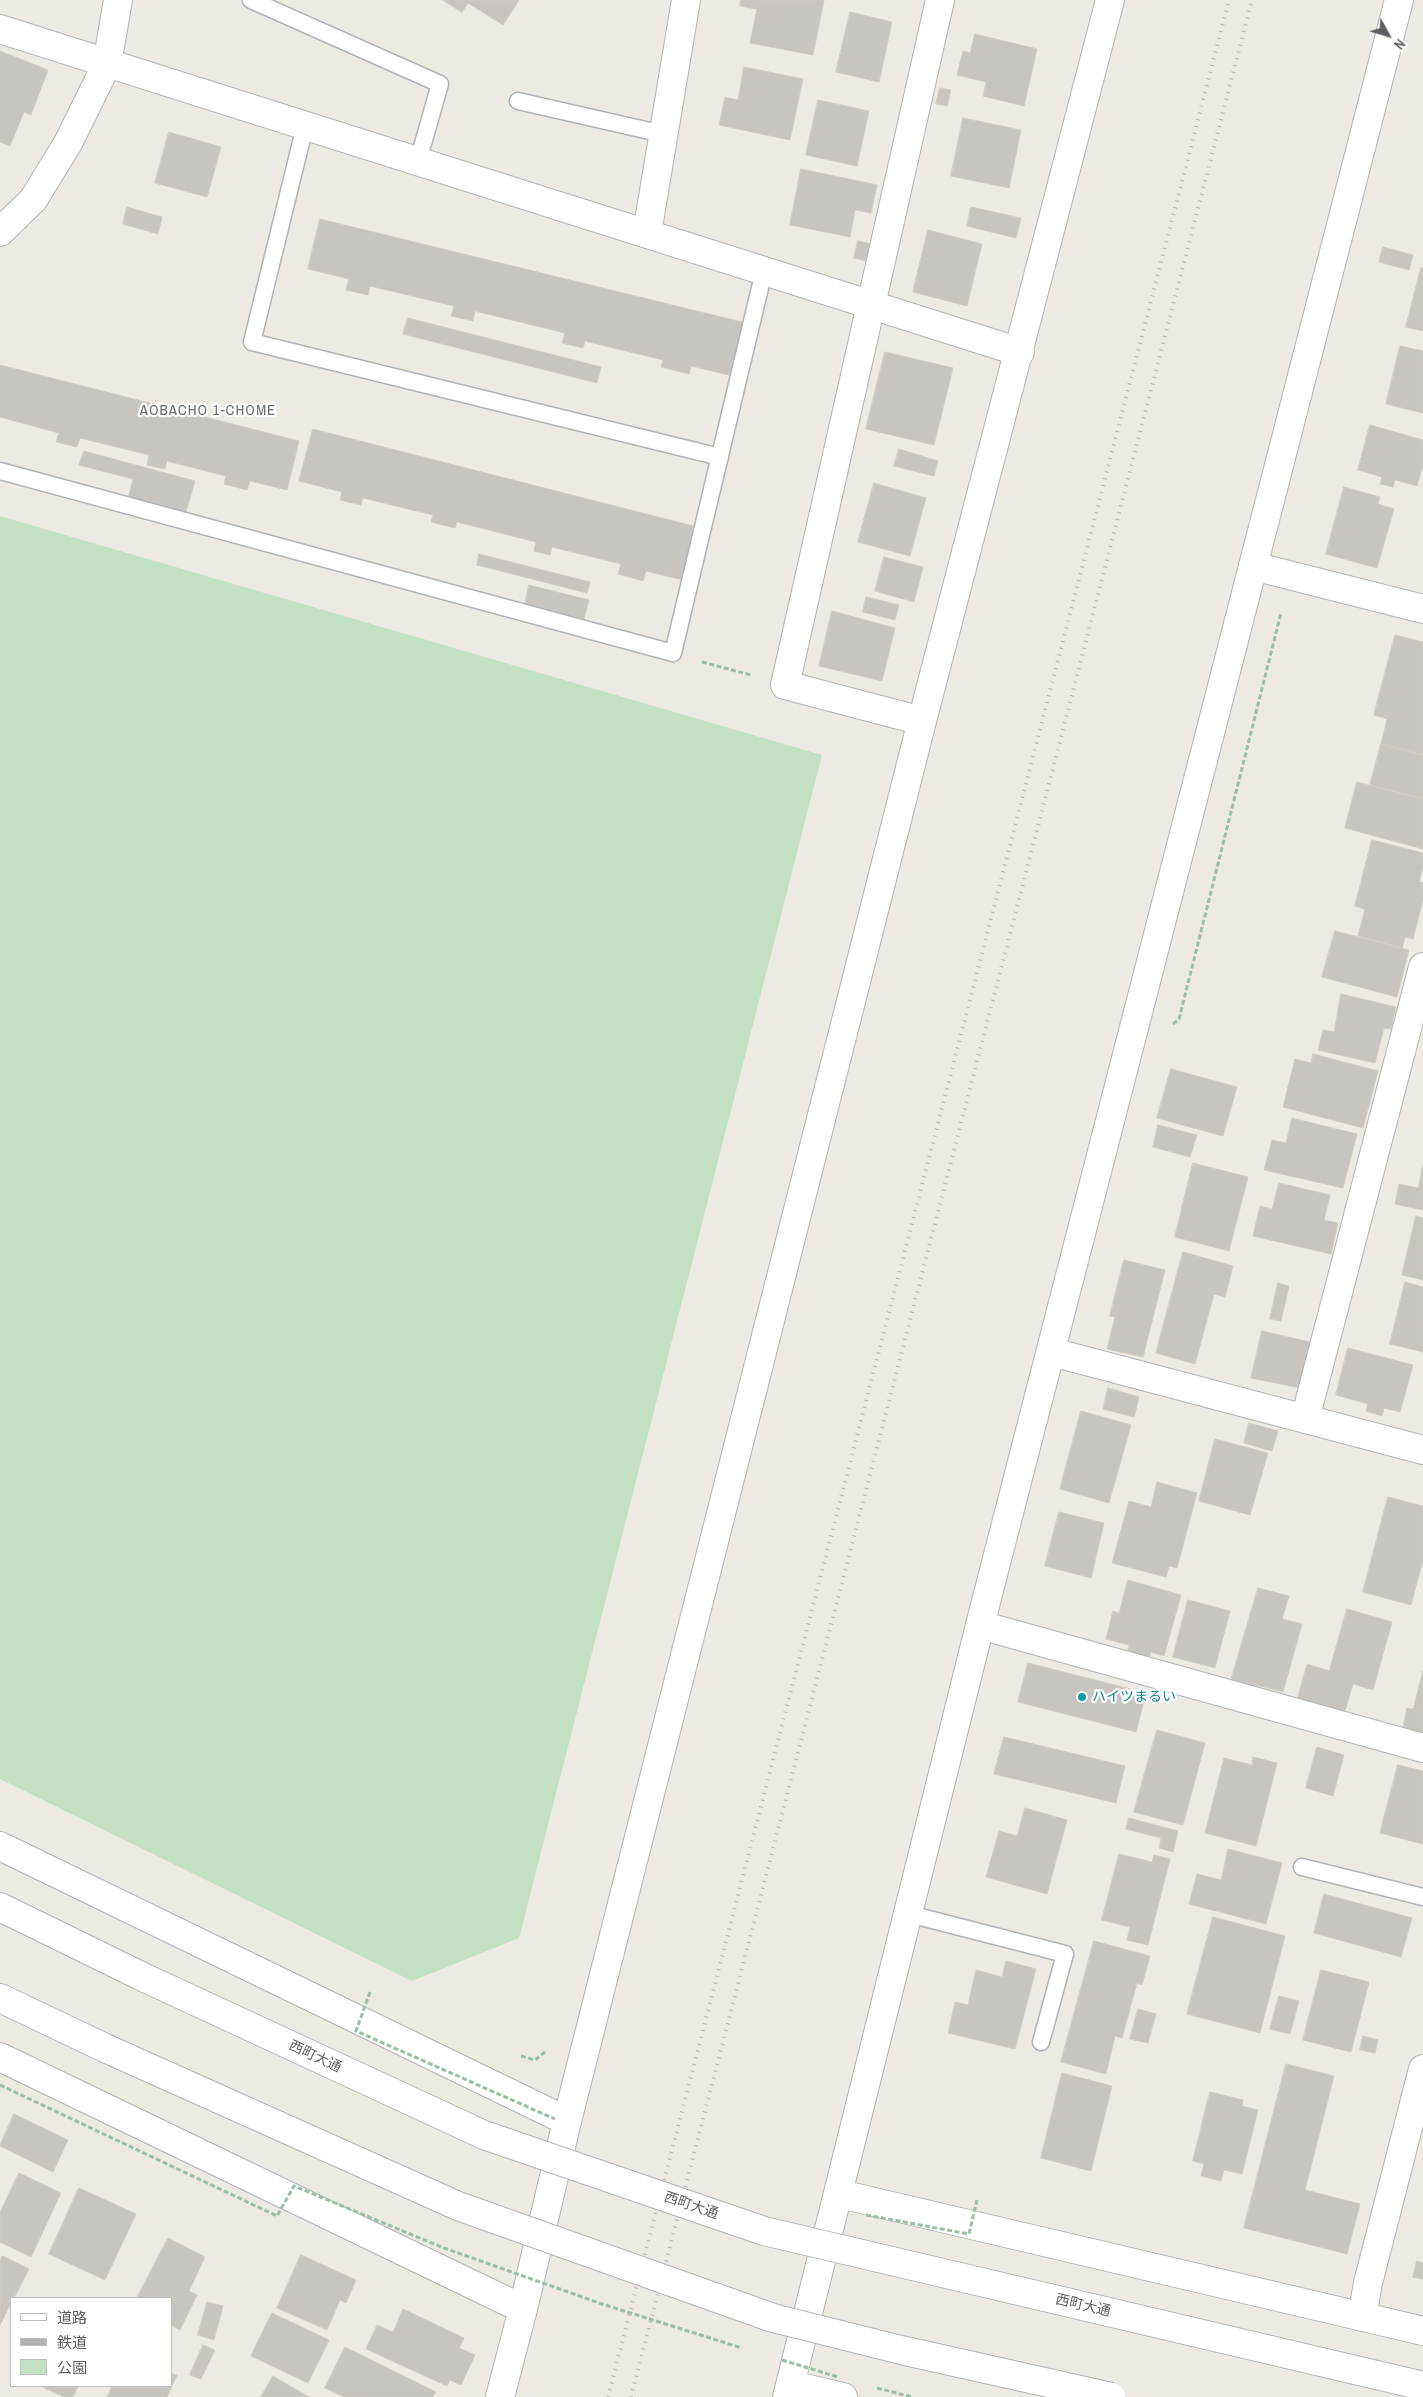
<!DOCTYPE html>
<meta charset="utf-8">
<style>
body{margin:0}
#map{position:relative;width:1423px;height:2397px;overflow:hidden;background:#eceae3;font-family:"Archivo Narrow","Noto Sans JP",sans-serif}
canvas{display:block}
.legend{position:absolute;left:10px;top:2297px;width:162px;height:90px;box-sizing:border-box;background:#fff;border:1px solid #bdbfc0;margin:0;padding:6px 9px;list-style:none;font-size:15px;color:#5b5e62}
.legend li{display:flex;align-items:center;gap:10px;height:25px}
.legend b{width:25px;border:1px solid #bdbfc0}
.north{position:absolute;left:1363px;top:10px;width:50px;height:50px;-webkit-text-stroke:4px #fff;paint-order:stroke;rotate:129deg;font-size:14px;font-weight:700;line-height:20px;text-align:center;color:#5b5e62}
.north::after{content:'';display:block;margin:auto;width:18px;height:22px;background:#5b5e62;clip-path:polygon(50% 0,100% 100%,50% 72%,0 100%)}
</style>
<div id="map">
<canvas width="1423" height="2397"></canvas>
<ul class="legend">
<li><b style="height:6px;background:#fff"></b>道路</li>
<li><b style="height:6px;background:#b1b2b2"></b>鉄道</li>
<li><b style="height:14px;background:#c2e1c2"></b>公園</li>
</ul>
<div class="north">N</div>
</div>
<script>
const g = document.querySelector('canvas').getContext('2d');
g.lineJoin = 'round';
function fill(path, color) {
  g.fillStyle = color;
  g.fill(path, 'evenodd');
}
function trace(path, color, width, dash) {
  g.strokeStyle = color;
  g.lineWidth = width;
  g.lineCap = dash ? 'butt' : 'round';
  g.setLineDash(dash || []);
  g.stroke(path);
}
function label(font, color, halo, rows, align = 'center') {
  g.font = font + ' "Archivo Narrow","Noto Sans JP",sans-serif';
  g.lineWidth = 4.5;
  g.setLineDash([]);
  g.textBaseline = 'middle';
  g.strokeStyle = halo;
  g.fillStyle = color;
  for (const [text, x, y, turn = 0] of rows) {
    g.save();
    g.translate(x, y);
    g.rotate((+turn || 0) * Math.PI / 180);
    g.textAlign = isNaN(turn) ? turn : align;
    if (halo) g.strokeText(text, 0, 0);
    g.fillText(text, 0, 0);
    g.restore();
  }
}
const green = new Path2D(`
 M0 516 822 755 519 1938 412 1981 0 1779Z`);
const building = new Path2D(`
 M443 0H519L503 25 468 3 462 12Z
 M741 0H824L813 55 750 43 757 9 740 6Z
 M850 12 892 22 879 82 836 72Z
 M975 34 1037 49 1024 106 983 96 986 82 957 75 963 51 970 53Z
 M0 51 48 70 31 115 24 112 10 146 0 142Z
 M744 67 803 79 790 140 719 125 725 97 738 100Z
 M940 88 951 90 947 106 936 104Z
 M818 100 869 111 857 166 806 155Z
 M963 118 1021 130 1009 188 951 176Z
 M169 132 221 147 207 197 155 183Z
 M801 169 877 185 871 213 855 210 850 237 790 225Z
 M127 207 162 217 158 234 123 224Z
 M971 207 1021 218 1016 238 967 226Z
 M320 219 746 323 733 376 691 366 689 374 661 367 663 360 585 341 583 348 562 343 565 333 475 311 473 321 451 316 454 306 370 286 368 295 346 290 349 279 308 269Z
 M928 230 982 244 967 306 913 292Z
 M858 241 871 244 866 261 854 258Z
 M1383 247 1413 255 1409 270 1379 262Z
 M1421 268H1423V331L1406 327Z
 M408 318 601 367 597 383 403 334Z
 M1400 346 1423 351V413L1386 404Z
 M885 352 953 368 934 445 866 429Z
 M0 365 299 441 287 490 250 481 247 490 224 484 226 476 167 461 165 469 147 465 149 455 80 438 77 447 56 442 59 433 0 417Z
 M1370 425 1423 440V465L1417 486 1395 480 1393 487 1380 484 1382 477 1358 470Z
 M313 429 697 527 683 580 646 571 643 581 618 574 621 564 552 547 550 555 534 551 536 542 457 522 455 528 431 522 433 515 363 498 361 505 340 500 342 492 299 481Z
 M899 449 938 461 934 476 894 466Z
 M84 451 195 481 185 515 128 499 133 479 79 465Z
 M874 483 926 498 910 556 858 542Z
 M1344 487 1380 497 1378 504 1394 509 1377 568 1326 554Z
 M479 554 590 582 587 593 477 565Z
 M884 557 923 567 914 602 875 591Z
 M529 585 589 600 584 619 525 604Z
 M866 597 899 605 895 620 863 612Z
 M832 611 895 628 882 681 819 666Z
 M1395 635 1423 642V755L1381 744 1387 719 1374 715Z
 M1381 744 1423 755V799L1370 785Z
 M1357 782 1423 799V849L1345 828Z
 M1372 840 1423 853V867L1419 882 1423 883V900L1413 939 1405 937 1402 948 1358 936 1365 909 1355 906Z
 M1335 931 1409 950 1397 997 1322 977Z
 M1341 994 1396 1007 1391 1029 1384 1028 1375 1063 1318 1050 1323 1030 1334 1032Z
 M1313 1054 1378 1071 1363 1128 1283 1107 1295 1059 1311 1063Z
 M1171 1069 1237 1087 1223 1136 1157 1118Z
 M1292 1118 1357 1134 1343 1188 1264 1170 1272 1140 1286 1143Z
 M1158 1125 1197 1135 1190 1157 1153 1147Z
 M1193 1163 1248 1177 1229 1251 1175 1237Z
 M1423 1165V1210L1395 1204 1399 1184 1418 1188Z
 M1279 1183 1330 1195 1324 1220 1338 1223 1331 1254 1253 1236 1260 1206 1272 1209Z
 M1416 1216 1423 1218V1280L1402 1275Z
 M1183 1252 1233 1266 1225 1297 1214 1294 1195 1364 1156 1353Z
 M1124 1260 1165 1270 1143 1357 1107 1349 1115 1317 1110 1316Z
 M1405 1282 1423 1287V1352L1390 1344Z
 M1278 1283 1289 1286 1281 1321 1270 1319Z
 M1262 1331 1310 1342 1300 1388 1251 1378Z
 M1348 1348 1413 1365 1400 1412 1384 1408 1382 1416 1366 1411 1368 1404 1336 1395Z
 M1108 1388 1139 1397 1134 1417 1103 1409Z
 M1081 1411 1131 1425 1109 1503 1060 1489Z
 M1249 1423 1278 1431 1272 1451 1244 1443Z
 M1215 1439 1268 1453 1250 1515 1199 1501Z
 M1157 1482 1197 1493 1177 1568 1169 1566 1166 1577 1112 1563 1129 1501 1151 1507Z
 M1388 1497 1423 1506V1560L1411 1605 1363 1592Z
 M1059 1512 1104 1523 1091 1578 1045 1566Z
 M1128 1580 1181 1595 1164 1656 1151 1652 1149 1658 1127 1653 1129 1645 1106 1639 1113 1611 1119 1613Z
 M1258 1588 1289 1596 1282 1619 1302 1624 1283 1692 1256 1685 1255 1690 1230 1684Z
 M1188 1600 1230 1611 1215 1668 1173 1657Z
 M1347 1609 1392 1622 1373 1690 1353 1684 1344 1714 1297 1700 1307 1664 1329 1671Z
 M1028 1663 1146 1693 1136 1732 1018 1702Z
 M1423 1671V1733L1403 1728 1407 1708 1413 1709Z
 M1157 1730 1205 1743 1183 1825 1134 1812Z
 M1004 1737 1125 1766 1116 1803 994 1774Z
 M1317 1747 1344 1755 1333 1796 1306 1788Z
 M1253 1757 1277 1763 1256 1846 1205 1833 1224 1758 1252 1765Z
 M1398 1765 1423 1771V1844L1380 1833Z
 M1025 1808 1067 1820 1047 1894 986 1877 999 1831 1017 1836Z
 M1129 1818 1178 1831 1173 1852 1159 1848 1161 1838 1126 1829Z
 M1228 1849 1282 1863 1266 1924 1189 1904 1197 1874 1221 1880Z
 M1119 1854 1152 1862 1154 1855 1170 1859 1148 1945 1127 1940 1130 1927 1102 1920Z
 M1324 1894 1412 1918 1401 1957 1314 1933Z
 M1213 1917 1285 1936 1260 2033 1187 2014Z
 M1094 1941 1150 1956 1142 1985 1137 1983 1122 2038 1115 2036 1106 2074 1061 2062Z
 M1006 1961 1036 1969 1015 2049 948 2033 955 2002 968 2005 976 1970 1002 1977Z
 M1321 1970 1369 1982 1351 2052 1303 2040Z
 M1279 1996 1299 2001 1290 2034 1270 2029Z
 M1138 2009 1156 2014 1148 2043 1130 2039Z
 M1363 2036 1378 2040 1375 2053 1360 2050Z
 M1286 2064 1334 2076 1305 2190 1360 2204 1347 2254 1244 2228Z
 M1062 2073 1112 2086 1091 2171 1041 2158Z
 M1210 2092 1243 2100 1242 2106 1258 2110 1242 2174 1224 2170 1221 2181 1201 2176 1204 2164 1193 2161Z
 M14 2114 68 2140 53 2172 0 2146Z
 M19 2173 61 2193 31 2257 0 2242V2213Z
 M79 2188 136 2214 105 2280 49 2254Z
 M168 2238 205 2257 189 2291 197 2295 180 2330 171 2325V2298H137Z
 M301 2255 356 2280 346 2303 340 2300 327 2330 277 2308Z
 M3 2256 29 2269 14 2298H11V2303L0 2325V2260Z
 M1417 2261 1423 2263V2279L1413 2277Z
 M207 2302 223 2306 214 2340 198 2335Z
 M403 2309 464 2338 459 2348 475 2355 461 2385 450 2380 447 2386 366 2349 377 2325 393 2332Z
 M272 2313 329 2340 308 2383 251 2356Z
 M203 2345 215 2350 201 2379 190 2375Z
 M345 2347 436 2392 433 2397H344L325 2388Z
 M171 2373 177 2375 167 2397H107L112 2386H171Z
 M273 2376 309 2397H261Z
 M41 2386H78L73 2397H64Z`);
const path = new Path2D(`
 M702 662 751 675
 M1173 1024 1179 1019 1281 613
 M521 2056 535 2060 546 2051
 M877 2388 912 2397`);
const service = new Path2D(`
 M251 0 440 84 418 161
 M518 101 663 134
 M305 126 252 342 720 457
 M0 471 673 653 764 271
 M1302 1867 1423 1897
 M909 1914 1065 1954 1041 2042`);
const minor = new Path2D(`
 M0 29 1020 352
 M0 232 33 200 68 143 107 64 118 0
 M647 233 686 0
 M1253 566 1423 609
 M922 721 785 685 940 0
 M1052 1352 1423 1450
 M1305 1419 1423 967
 M980 1625 1423 1748
 M0 1846 567 2121
 M0 2057 523 2309
 M840 2194 1423 2331
 M1362 2317 1368 2283 1423 2069
 M791 2385 843 2397
 M500 2397 523 2309 567 2121 922 721 1110 0`);
const tertiary = new Path2D(`
 M0 1907 143 1977
 M0 1998 105 2048
 M787 2397 980 1625 1399 0`);
const rail = new Path2D(`
 M608 2397 1229 0
 M631 2397 1252 0`);
const pathBridge = new Path2D(`
 M370 1992 356 2031 555 2119
 M0 2085 277 2216 294 2186 444 2248 605 2305 742 2348
 M866 2215 969 2234 977 2200
 M782 2360 838 2377`);
const tertiaryBridge = new Path2D(`
 M143 1977 484 2135 764 2231 1423 2386
 M105 2048 458 2206 773 2318 901 2350 1111 2397`);
const markers = [
 [1082,1697,5,"#0f9aa8"]
];
const cultureNames = [
 ["ハイツまるい",1092,1697]
];
const streetNames = [
 ["西町大通",315,2057,25],
 ["西町大通",691,2206,19],
 ["西町大通",1083,2306,13]
];
const neighbourhoodNames = [
 ["AOBACHO 1-CHOME",208,411]
];
fill(green, '#c2e1c2');
fill(building, '#c8c5c0');
trace(building, '#d0ccc2', 1);
trace(service, '#b0b3b7', 19);
trace(minor, '#b0b3b7', 30);
trace(tertiary, '#b0b3b7', 30);
trace(path, '#9bbfa5', 3, [5, 2.5]);
trace(service, '#fff', 16);
trace(minor, '#fff', 28);
trace(tertiary, '#fff', 28);
trace(rail, '#b1b2b2', 4, [1, 6]);
trace(tertiaryBridge, '#b0b3b7', 30, []);
trace(pathBridge, '#9bbfa5', 3, [5, 2.5]);
trace(tertiaryBridge, '#fff', 28);
for (const [x, y, r, color] of markers) {
  const dot = new Path2D();
  dot.arc(x, y, r, 0, 2 * Math.PI);
  g.fillStyle = color;
  g.fill(dot);
  trace(dot, '#fff', 2);
}
label('14px', '#0d838f', '#fff', cultureNames, 'left');
label('14px', '#5b5e62', '#fff', streetNames);
g.letterSpacing = '1px';
label('15px', '#6c7074', '#fff', neighbourhoodNames);
g.letterSpacing = '0px';
</script>
